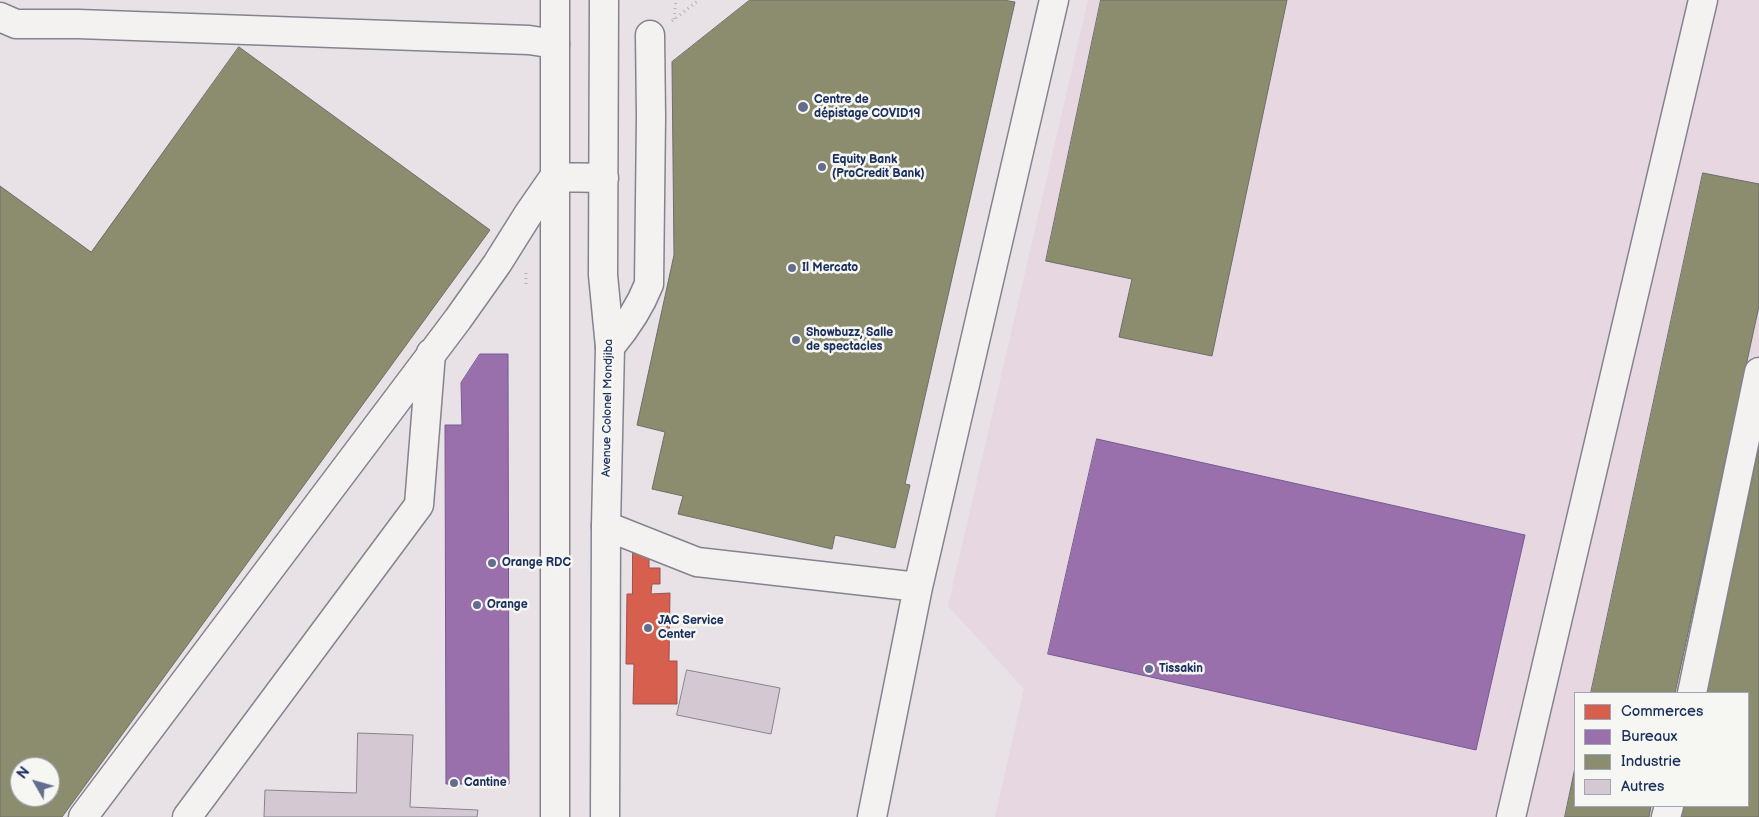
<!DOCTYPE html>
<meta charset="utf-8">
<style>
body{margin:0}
#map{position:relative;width:1759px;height:817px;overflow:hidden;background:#e8e1e5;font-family:"Balsamiq Sans",sans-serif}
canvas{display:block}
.legend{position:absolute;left:1574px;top:692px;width:175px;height:115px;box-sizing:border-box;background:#f6f6f2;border:1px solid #9ea6b7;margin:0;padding:6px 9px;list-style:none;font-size:15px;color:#1b2f5e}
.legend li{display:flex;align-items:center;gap:10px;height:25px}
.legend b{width:25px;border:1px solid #9ea6b7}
.north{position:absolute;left:10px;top:757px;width:50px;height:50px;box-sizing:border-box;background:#f6f6f2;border:1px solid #9ea6b7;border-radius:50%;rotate:308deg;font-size:14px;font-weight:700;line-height:20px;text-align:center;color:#1b2f5e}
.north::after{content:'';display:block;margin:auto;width:18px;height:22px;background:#636d8d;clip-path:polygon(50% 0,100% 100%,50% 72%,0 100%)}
</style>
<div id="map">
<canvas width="1759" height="817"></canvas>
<ul class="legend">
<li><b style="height:14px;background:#d6604d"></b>Commerces</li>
<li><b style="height:14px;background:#9970ab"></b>Bureaux</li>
<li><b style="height:14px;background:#8c8c6e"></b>Industrie</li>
<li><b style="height:14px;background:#d4c9d2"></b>Autres</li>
</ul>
<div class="north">N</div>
</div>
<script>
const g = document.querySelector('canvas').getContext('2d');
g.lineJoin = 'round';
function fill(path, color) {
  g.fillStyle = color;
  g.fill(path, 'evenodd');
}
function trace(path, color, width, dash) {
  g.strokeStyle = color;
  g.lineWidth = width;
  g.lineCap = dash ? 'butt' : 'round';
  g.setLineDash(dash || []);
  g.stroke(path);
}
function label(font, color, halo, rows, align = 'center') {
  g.font = font + ' "Balsamiq Sans",sans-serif';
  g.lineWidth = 5;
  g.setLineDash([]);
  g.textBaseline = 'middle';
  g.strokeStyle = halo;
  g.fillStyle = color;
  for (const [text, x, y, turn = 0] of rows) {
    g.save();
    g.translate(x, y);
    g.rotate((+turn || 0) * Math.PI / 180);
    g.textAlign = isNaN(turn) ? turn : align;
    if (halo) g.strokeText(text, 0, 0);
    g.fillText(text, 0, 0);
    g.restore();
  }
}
const built = new Path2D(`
 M1088 0H1759V817H995L1024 689 948 606ZM1575 693H1748V806H1575Z`);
const shops = new Path2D(`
 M633 549H649V568H660V584H652L651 594 670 593 669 661H677V704H633L634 664H626L627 594H632Z`);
const offices = new Path2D(`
 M480 354H508L509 784H446L445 425H462L461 383Z
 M1097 439 1525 535 1476 750 1048 654Z`);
const industry = new Path2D(`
 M750 0H1003L1015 2 905 484 910 485 895 548 835 535 832 549 678 514 683 496 652 489 665 432 637 425 674 255 672 62Z
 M1101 0H1287L1212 356 1119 337 1132 279 1046 261Z
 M239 47 490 230 62 817H0V186L91 252ZM20 767H50V797H20Z
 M1703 173 1759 184V306L1675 693H1591Z
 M1759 447V817H1680L1683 806H1748V693H1707Z
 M1575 768V806H1651L1649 817H1565Z`);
const building = new Path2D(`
 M687 670 780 688 771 734 677 715Z
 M358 733 413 735 410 807 478 810 477 817H264L265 790 356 793Z`);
const path = new Path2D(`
 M674 19 676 0
 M672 21 699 0
 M526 284V270`);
const minor = new Path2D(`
 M0 17 16 24H78L529 40 555 44
 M610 347C626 328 640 307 649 284L651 117 650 35
 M606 526 697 562 918 587
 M1692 693 1759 372
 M83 817 458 319 497 264 529 213 554 177
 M187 817 419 505 431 353
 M872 817 918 587 1054 0
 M1511 817 1703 0
 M1666 817 1669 806`);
const major = new Path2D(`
 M604 0 603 275 610 347 606 526 605 817
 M554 177 604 178
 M555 817V0`);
const markers = [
 [803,107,6,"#636d8d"],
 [822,167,5,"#636d8d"],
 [792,268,5,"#636d8d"],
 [796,340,5,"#636d8d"],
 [492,563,5,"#636d8d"],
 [477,605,5,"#636d8d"],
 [648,628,5,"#636d8d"],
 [1149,669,5,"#636d8d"],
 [454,783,5,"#636d8d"]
];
const poiNames = [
 ["Centre de",814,100],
 ["dépistage COVID19",814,114],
 ["Equity Bank",832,160],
 ["(ProCredit Bank)",832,174],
 ["Il Mercato",802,268],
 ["Showbuzz, Salle",806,333],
 ["de spectacles",806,347],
 ["Orange RDC",502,563],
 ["Orange",487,605],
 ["JAC Service",658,621],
 ["Center",658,635],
 ["Tissakin",1159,669],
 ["Cantine",464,783]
];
const streetNames = [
 ["Avenue Colonel Mondjiba",608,408,-89]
];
fill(built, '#e6d7e1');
fill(shops, '#d6604d');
trace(shops, '#9e5152', 1);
fill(offices, '#9970ab');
trace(offices, '#735c94', 1);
fill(industry, '#8c8c6e');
trace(industry, '#6a7069', 1);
fill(building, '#d4c9d2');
trace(building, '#83848f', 1);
trace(minor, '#83848f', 31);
trace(major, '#83848f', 31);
trace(path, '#b0b1b7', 3, [1, 4]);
trace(minor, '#f3f2f1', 28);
trace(major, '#f3f2f1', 28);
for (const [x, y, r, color] of markers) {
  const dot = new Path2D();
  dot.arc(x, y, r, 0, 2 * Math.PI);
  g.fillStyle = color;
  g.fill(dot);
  trace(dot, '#f6f6f2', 2);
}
label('bold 12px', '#1b2f5e', '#f6f6f2', poiNames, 'left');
label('12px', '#1b2f5e', '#f6f6f2', streetNames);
</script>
